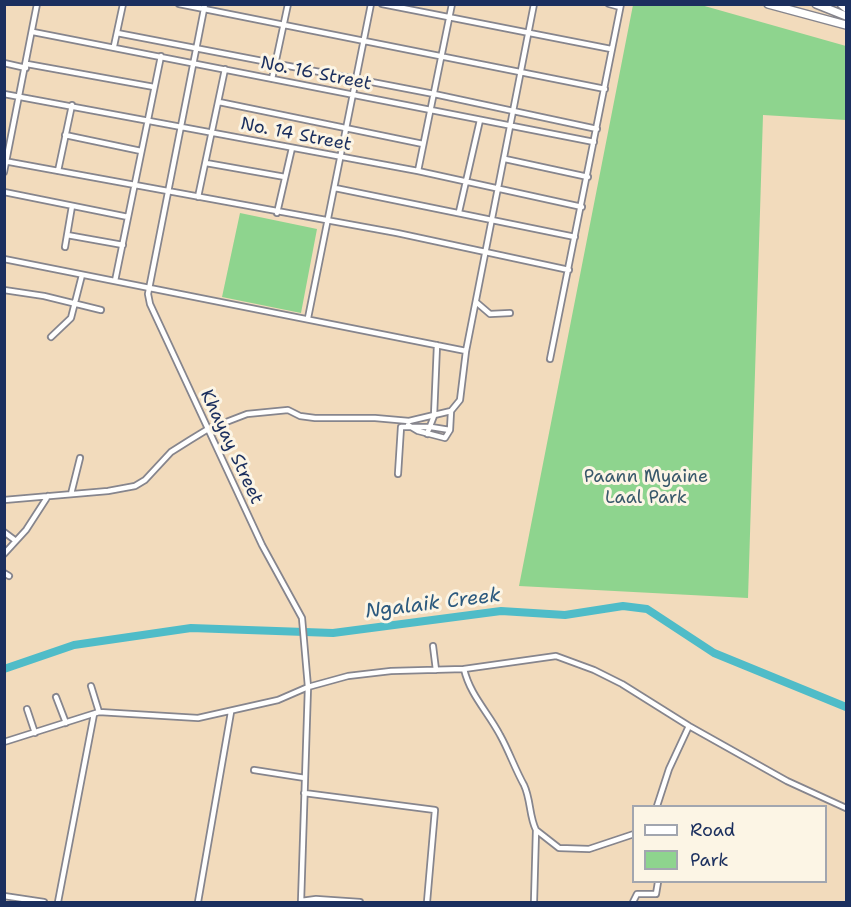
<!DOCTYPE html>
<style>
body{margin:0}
#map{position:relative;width:851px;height:907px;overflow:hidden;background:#f2dbbc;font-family:"Shantell Sans",sans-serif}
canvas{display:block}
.frame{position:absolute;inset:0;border:6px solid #1b2f5e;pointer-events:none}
.legend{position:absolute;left:632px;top:805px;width:195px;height:78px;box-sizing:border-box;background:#fcf5e5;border:2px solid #a2a6af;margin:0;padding:8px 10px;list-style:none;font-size:18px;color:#1b2f5e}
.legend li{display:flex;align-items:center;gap:12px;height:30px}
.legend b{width:30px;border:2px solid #a2a6af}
</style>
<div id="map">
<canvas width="851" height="907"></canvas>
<div class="frame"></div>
<ul class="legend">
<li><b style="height:8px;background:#fff"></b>Road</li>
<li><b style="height:16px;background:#8ed48e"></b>Park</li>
</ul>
</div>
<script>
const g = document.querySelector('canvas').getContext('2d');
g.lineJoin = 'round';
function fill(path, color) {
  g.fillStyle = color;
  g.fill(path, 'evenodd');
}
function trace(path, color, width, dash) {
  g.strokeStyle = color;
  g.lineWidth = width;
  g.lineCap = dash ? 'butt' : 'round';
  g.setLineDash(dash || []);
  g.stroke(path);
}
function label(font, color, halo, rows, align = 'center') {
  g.font = font + ' "Shantell Sans",sans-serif';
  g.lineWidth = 6;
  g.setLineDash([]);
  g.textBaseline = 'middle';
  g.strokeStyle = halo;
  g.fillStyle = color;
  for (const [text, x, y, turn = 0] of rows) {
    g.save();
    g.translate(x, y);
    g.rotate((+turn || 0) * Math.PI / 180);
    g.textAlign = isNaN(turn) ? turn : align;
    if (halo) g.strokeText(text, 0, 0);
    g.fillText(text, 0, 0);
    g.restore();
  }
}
const green = new Path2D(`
 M633 5H701L846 46V120L763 115 748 598 519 586Z
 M240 213 317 229 301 313 222 297Z`);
const river = new Path2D(`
 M4 669 74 645 191 628 333 633 501 611 565 615 623 606 647 609 714 653 846 707`);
const street = new Path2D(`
 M179 4 605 89
 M205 4 148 294 150 304 262 545 302 618 308 687 301 902
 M382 4 611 49
 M609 4 620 7
 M33 32 594 142
 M117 33 434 94 597 129
 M114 46 123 4
 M4 63 26 68
 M27 64 154 87
 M272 79 288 4
 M4 94 418 171 582 207
 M219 102 423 144
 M65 135 141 151
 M505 159 588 177
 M4 161 397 233 569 270
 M206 163 285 177
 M58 171 72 105
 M418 171 452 4
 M4 172 37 4
 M335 188 575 237
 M4 192 128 217
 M198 197 225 69
 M459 212 480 120
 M277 213 292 148
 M67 235 123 245
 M65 247 72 206
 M4 259 466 351
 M115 281 161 56
 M4 290 44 296 101 310
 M476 302 490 314 510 313
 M308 318 371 4
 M51 337 71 318 82 275
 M550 359 621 4
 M408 425 418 431 445 438 450 430 451 411
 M427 434 434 416 437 345
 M398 474 401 427H431L450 430
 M71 494 80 458
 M4 500 108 491 135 486 145 480 171 452 190 440 208 429 247 414 288 410 300 416 315 418H375L409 421 451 411 460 400 466 351 534 4
 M4 532 16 541
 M4 554 26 530 48 496
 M4 573 9 576
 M433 646 436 670
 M464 669C470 695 488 712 500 735 509 751 515 769 524 785 531 800 529 816 536 830L559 848 589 849 634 834
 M91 686 99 712
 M56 697 66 723
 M27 709 35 733
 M4 742 99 712 198 718 278 700 308 687 348 676 391 671 464 669 556 656 594 670 622 684 689 726 787 781 846 808
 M254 770 305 778
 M304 793 435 810 427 902
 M657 806 669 769 689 726
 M4 896 44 902
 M301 901 316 899 360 902
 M58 902 94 714
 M198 902 231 712
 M534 902 536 830
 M633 902 637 894H656L658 882`);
const primary = new Path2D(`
 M768 4 846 25
 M816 4 846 16
 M841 4 846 8`);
const streetNames = [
 ["No. 16 Street",316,74,11],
 ["No. 14 Street",296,135,11],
 ["Khayay Street",231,447,65]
];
const parkNames = [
 ["Paann Myaine",646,477],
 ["Laal Park",646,498]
];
const waterNames = [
 ["Ngalaik Creek",433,604,-7]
];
fill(green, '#8ed48e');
trace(river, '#4fbcc8', 8);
trace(street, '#86858d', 8);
trace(primary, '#86858d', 10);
trace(street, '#fff', 4.5);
trace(primary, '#fff', 7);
label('18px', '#1b2f5e', '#fcf5e5', streetNames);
label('18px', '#38586a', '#fcf5e5', parkNames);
label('italic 20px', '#2b597e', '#fcf5e5', waterNames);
</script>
